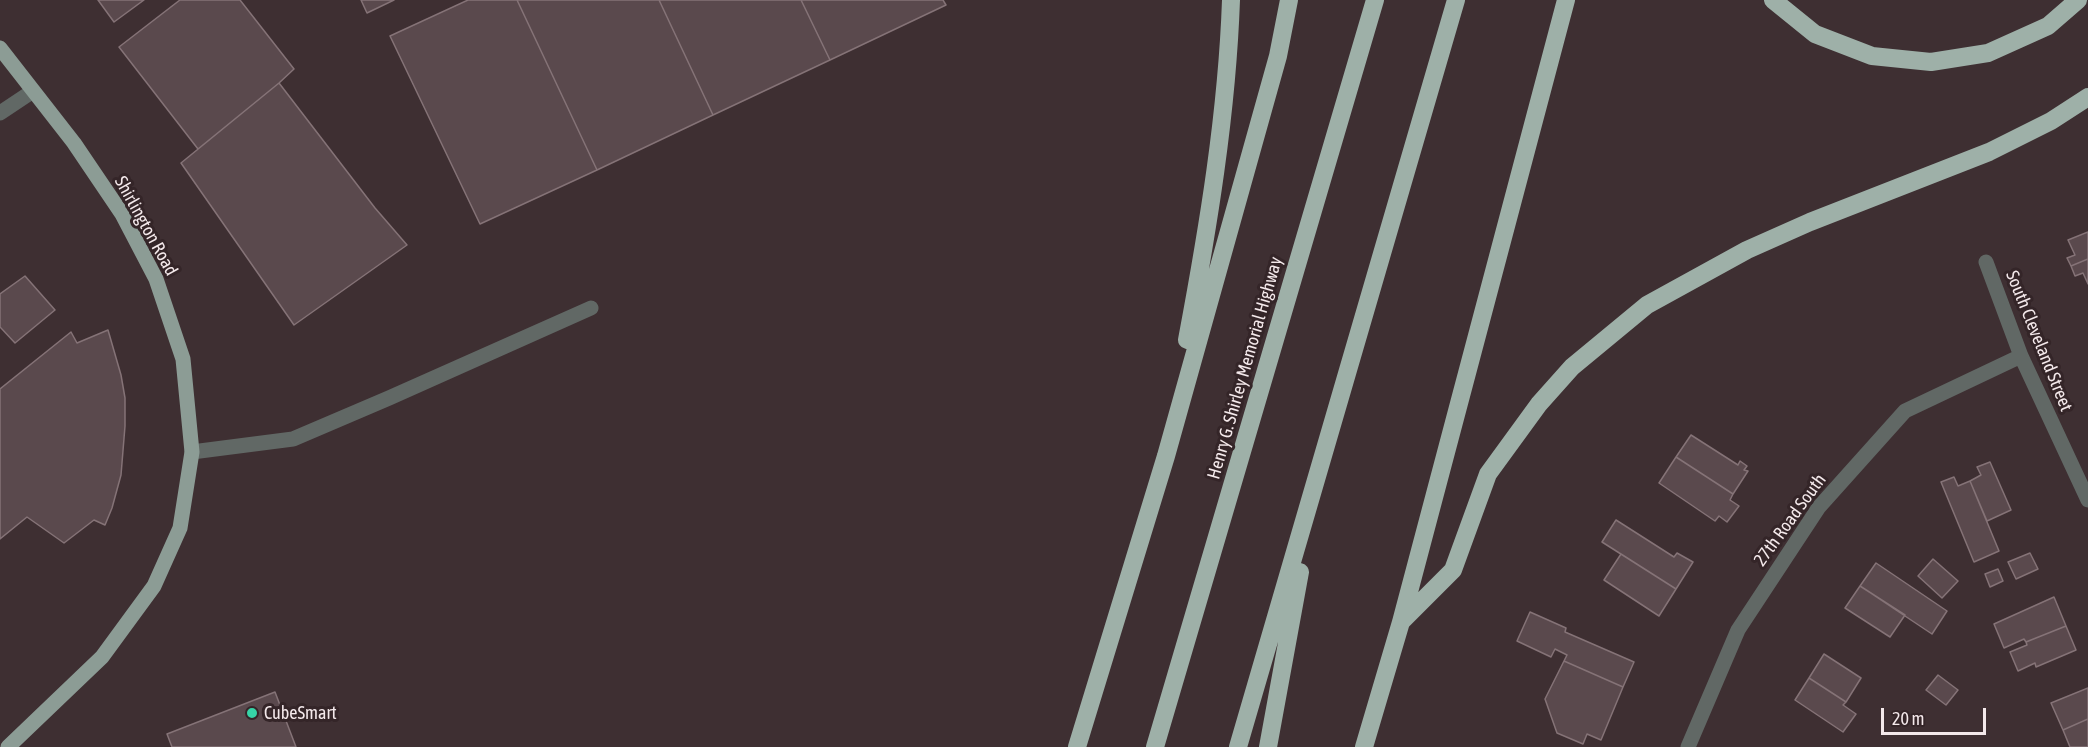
<!DOCTYPE html>
<style>
body{margin:0}
#map{position:relative;width:2088px;height:747px;overflow:hidden;background:#3e2f32;font-family:"Asap Condensed",sans-serif}
canvas{display:block}
.scale{position:absolute;left:1881px;top:708px;width:105px;height:27px;box-sizing:border-box;border:3px solid #f4e9eb;border-top:0;padding-left:8px;font-size:18px;line-height:21px;white-space:nowrap;color:#f4e9eb;-webkit-text-stroke:4px #342528;paint-order:stroke}
</style>
<div id="map">
<canvas width="2088" height="747"></canvas>
<div class="scale">20 m</div>
</div>
<script>
const g = document.querySelector('canvas').getContext('2d');
g.lineJoin = 'round';
function fill(path, color) {
  g.fillStyle = color;
  g.fill(path, 'evenodd');
}
function trace(path, color, width, dash) {
  g.strokeStyle = color;
  g.lineWidth = width;
  g.lineCap = dash ? 'butt' : 'round';
  g.setLineDash(dash || []);
  g.stroke(path);
}
function label(font, color, halo, rows, align = 'center') {
  g.font = font + ' "Asap Condensed",sans-serif';
  g.lineWidth = 6;
  g.setLineDash([]);
  g.textBaseline = 'middle';
  g.strokeStyle = halo;
  g.fillStyle = color;
  for (const [text, x, y, turn = 0] of rows) {
    g.save();
    g.translate(x, y);
    g.rotate((+turn || 0) * Math.PI / 180);
    g.textAlign = isNaN(turn) ? turn : align;
    if (halo) g.strokeText(text, 0, 0);
    g.fillText(text, 0, 0);
    g.restore();
  }
}
const building = new Path2D(`
 M98 0H144L114 22Z
 M180 0H240L294 69 279 83 198 149 119 47Z
 M361 0H394L367 13Z
 M468 0H517L597 170 480 224 390 36Z
 M517 0H659L713 115 597 170Z
 M659 0H801L830 60 713 115Z
 M801 0H943L946 5 830 60Z
 M279 83 375 208 407 245 294 325 181 163Z
 M2088 232V259L2071 266 2067 258 2075 255 2068 240Z
 M2088 259V284L2083 273 2075 276 2071 266Z
 M25 276 55 310 15 343 0 327V294Z
 M108 330 121 375 125 398V426L121 475 112 508 105 525 94 520 64 543 27 517 0 539V389L71 332 77 343Z
 M1691 435 1738 465 1740 461 1747 466 1744 470 1748 471 1733 494 1676 457Z
 M1676 457 1733 494 1730 500 1739 506 1727 522 1719 516 1715 521 1659 483Z
 M1990 462 2011 510 1987 521 1970 481 1981 475 1977 467Z
 M1954 477 1958 486 1970 481 1999 551 1974 562 1941 482Z
 M1616 520 1674 557 1677 553 1693 562 1676 589 1602 542Z
 M2030 553 2038 569 2016 579 2008 562Z
 M1621 554 1676 589 1659 616 1604 580Z
 M1933 559 1958 581 1942 598 1918 576Z
 M1876 563 1947 611 1932 634 1860 586Z
 M1998 569 2003 581 1990 587 1985 574Z
 M1860 586 1905 615 1890 637 1845 608Z
 M2054 597 2066 626 2026 642 2024 639 2004 648 1994 624Z
 M1530 612 1566 628 1565 632 1634 662 1623 687 1564 661 1567 655 1555 649 1551 657 1517 641Z
 M2066 626 2076 650 2036 667 2035 663 2018 671 2010 652 2027 645 2026 642Z
 M1824 654 1861 678 1846 702 1809 678Z
 M1564 661 1623 687 1601 740 1587 734 1583 744 1557 733 1545 699Z
 M1938 675 1958 690 1946 705 1926 690Z
 M1809 678 1846 702 1843 705 1856 714 1843 732 1795 700Z
 M2088 688V719L2063 730 2051 703Z
 M275 692 296 747H172L167 734Z
 M2088 719V747H2070L2063 730Z`);
const minor = new Path2D(`
 M0 113 33 91
 M1986 262 2021 356 2088 500
 M192 452 293 439 389 398 591 308
 M1688 747 1738 630 1819 507 1905 411 2021 356`);
const major = new Path2D(`
 M0 48 74 143 122 214 156 279 183 359 192 452 180 528 154 586 102 657 8 747`);
const highway = new Path2D(`
 M1773 0 1815 34 1872 56 1931 62 1988 53 2048 26 2078 0
 M1187 340C1208 228 1227 114 1231 0
 M1401 622 1453 570 1488 474 1539 404 1572 367 1647 305 1747 250 1810 222 1989 152 2051 121 2088 97
 M1077 747 1166 456 1278 56 1289 0
 M1155 747 1375 0
 M1238 747 1456 0
 M1268 747 1300 572
 M1364 747 1401 622 1566 0`);
const markers = [
 [252,713,6,"#36d4a7"]
];
const streetNames = [
 ["Shirlington Road",146,226,61],
 ["South Cleveland Street",2039,341,68],
 ["Henry G. Shirley Memorial Highway",1245,368,-74],
 ["27th Road South",1790,520,-54]
];
const poiNames = [
 ["CubeSmart",264,713]
];
fill(building, '#5a494d');
trace(building, '#857377', 1.5);
trace(minor, '#616865', 15);
trace(major, '#8c9c95', 15);
trace(highway, '#9eb0a8', 18);
for (const [x, y, r, color] of markers) {
  const dot = new Path2D();
  dot.arc(x, y, r, 0, 2 * Math.PI);
  g.fillStyle = color;
  g.fill(dot);
  trace(dot, '#342528', 2);
}
label('18px', '#f4e9eb', '#342528', streetNames);
label('18px', '#f4e9eb', '#342528', poiNames, 'left');
</script>
